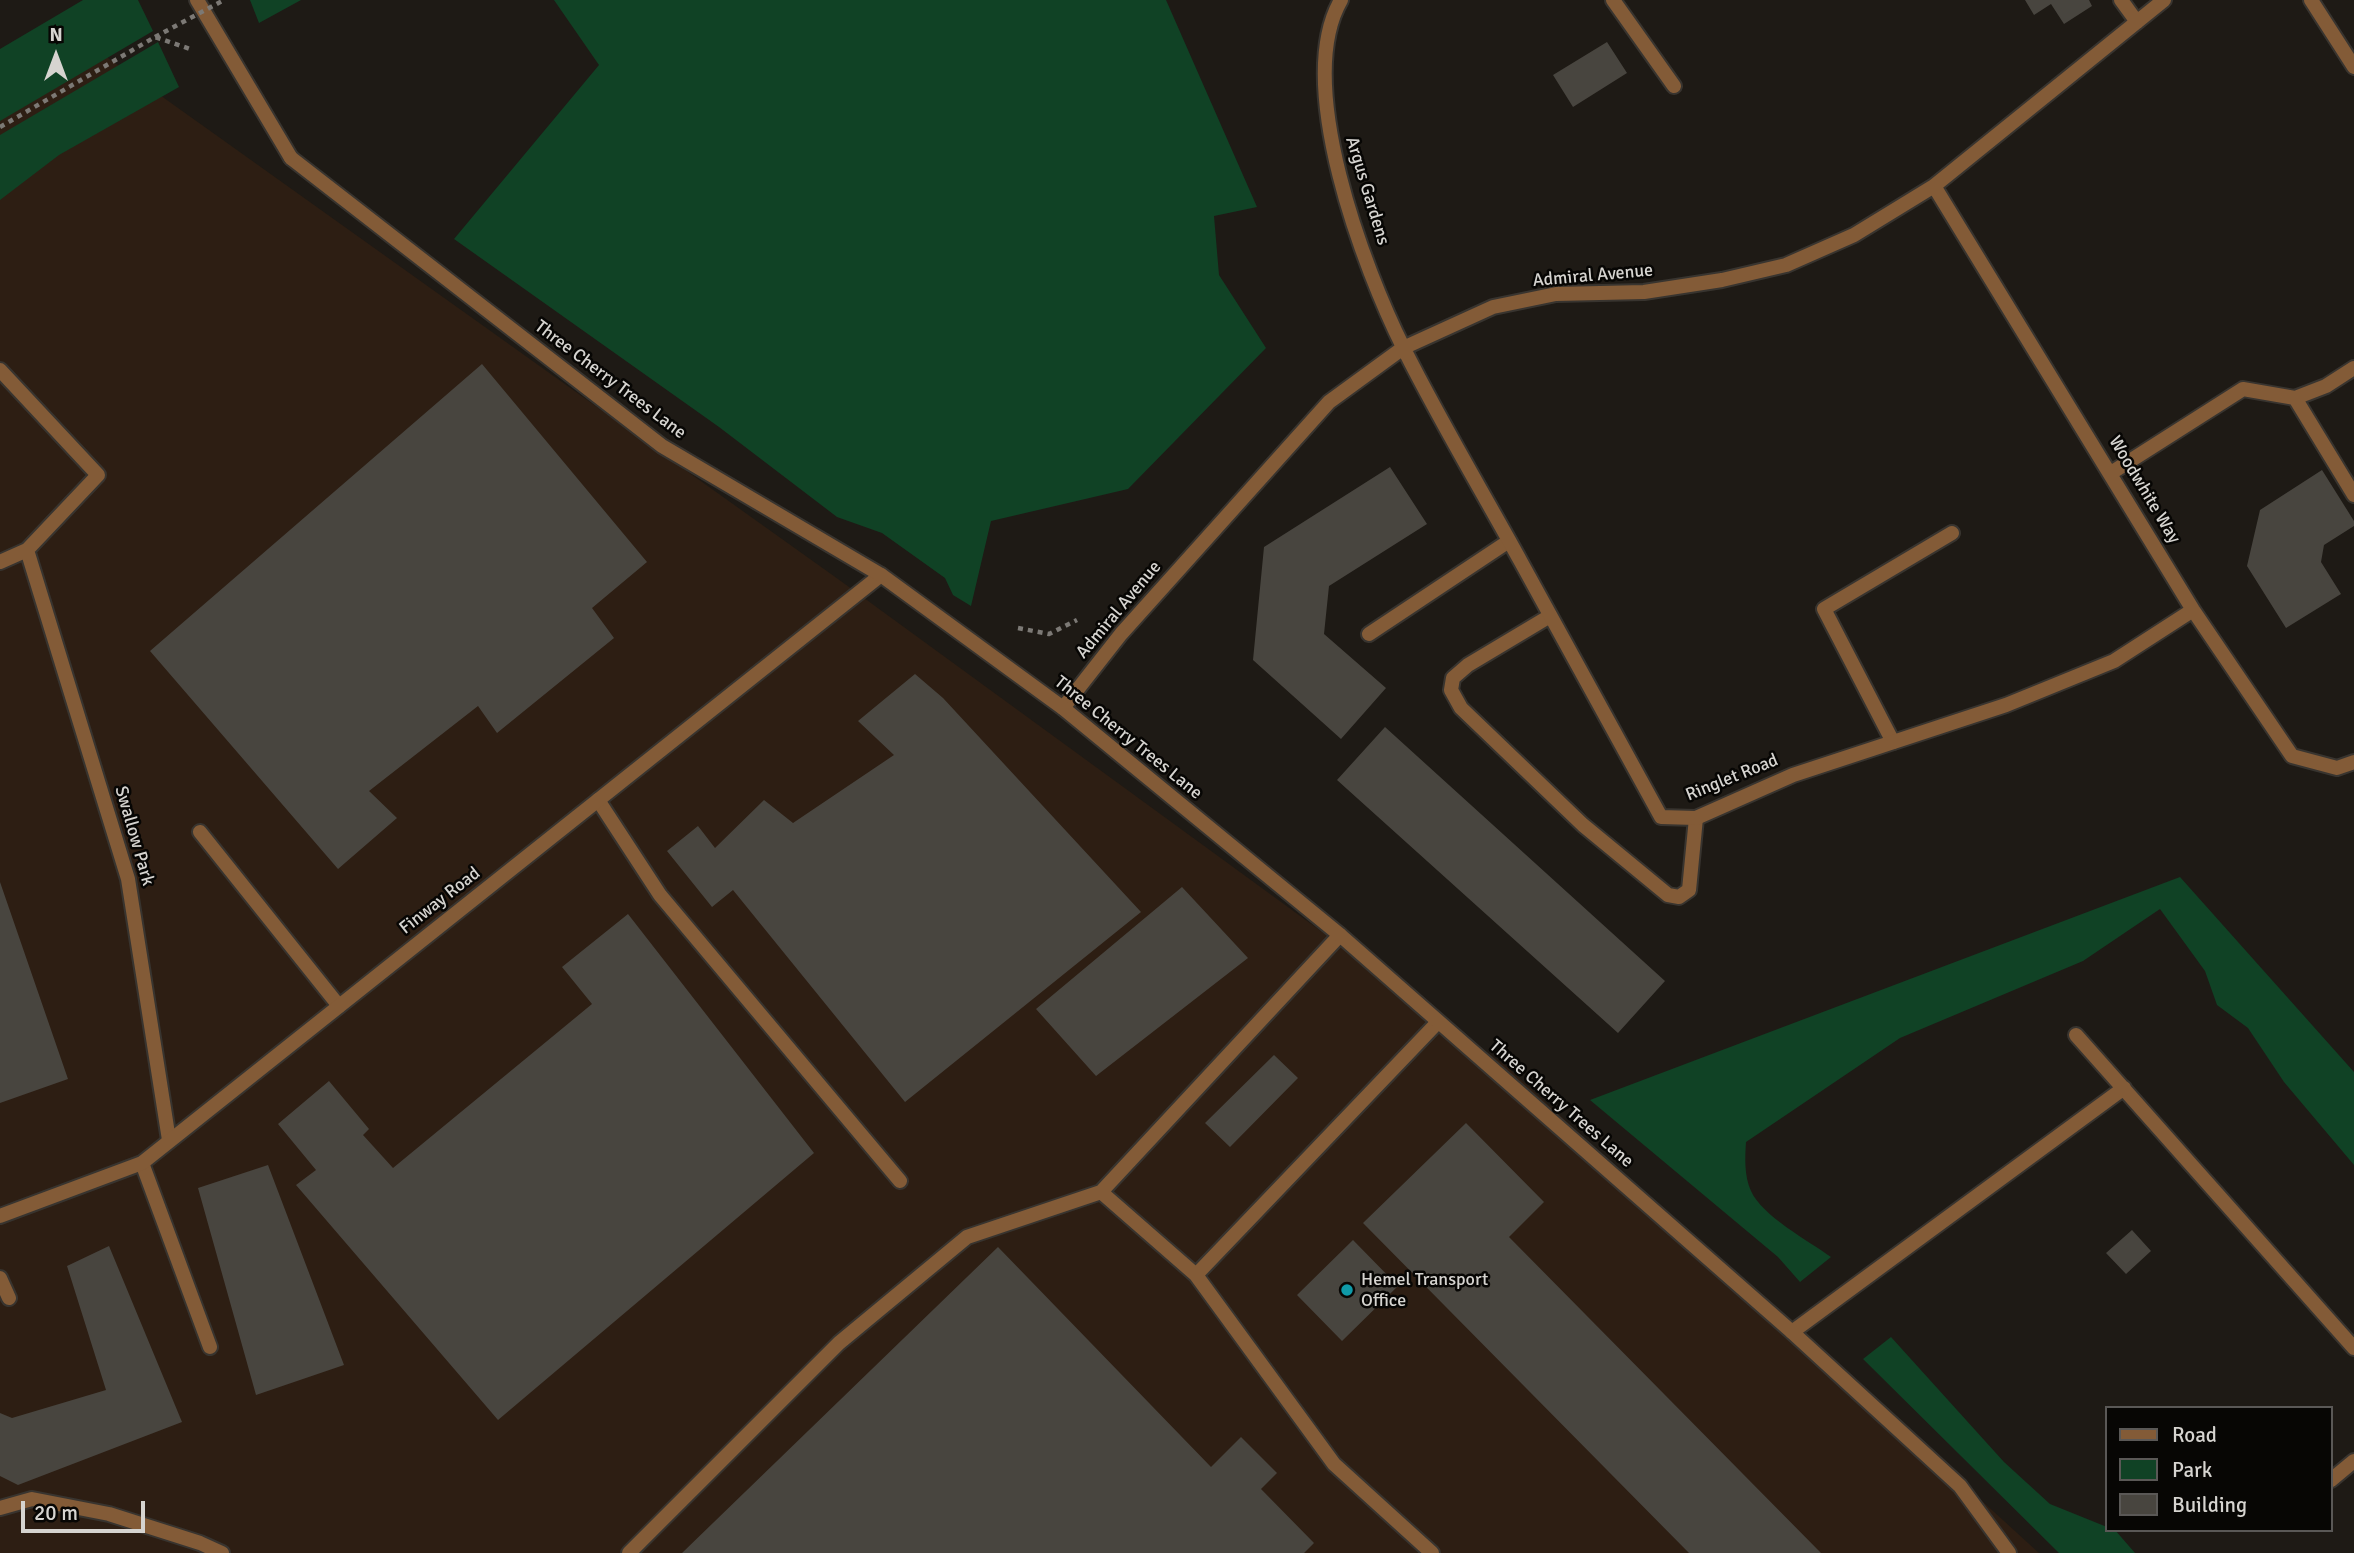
<!DOCTYPE html>
<style>
body{margin:0}
#map{position:relative;width:2354px;height:1553px;overflow:hidden;background:#1e1a15;font-family:Signika,sans-serif}
canvas{display:block}
.legend{position:absolute;left:2105px;top:1406px;width:228px;height:126px;box-sizing:border-box;background:#070604;border:2px solid #5a5856;margin:0;padding:9px 12px;list-style:none;font-size:21px;color:#d6d4d0}
.legend li{display:flex;align-items:center;gap:14px;height:35px}
.legend b{width:35px;border:2px solid #5a5856}
.north{position:absolute;left:21px;top:21px;width:70px;height:70px;-webkit-text-stroke:5px #070604;paint-order:stroke;rotate:0deg;font-size:19px;font-weight:700;line-height:28px;text-align:center;color:#d6d4d0}
.north::after{content:'';display:block;margin:auto;width:24px;height:32px;background:#d6d4d0;clip-path:polygon(50% 0,100% 100%,50% 72%,0 100%)}
.scale{position:absolute;left:21px;top:1501px;width:124px;height:32px;box-sizing:border-box;border:4px solid #d6d4d0;border-top:0;padding-left:9px;font-size:21px;line-height:24px;white-space:nowrap;color:#d6d4d0;-webkit-text-stroke:5px #070604;paint-order:stroke}
</style>
<div id="map">
<canvas width="2354" height="1553"></canvas>
<ul class="legend">
<li><b style="height:9px;background:#835b37"></b>Road</li>
<li><b style="height:19px;background:#104225"></b>Park</li>
<li><b style="height:19px;background:#48453f"></b>Building</li>
</ul>
<div class="north">N</div>
<div class="scale">20 m</div>
</div>
<script>
const g = document.querySelector('canvas').getContext('2d');
g.lineJoin = 'round';
function fill(path, color) {
  g.fillStyle = color;
  g.fill(path, 'evenodd');
}
function trace(path, color, width, dash) {
  g.strokeStyle = color;
  g.lineWidth = width;
  g.lineCap = dash ? 'butt' : 'round';
  g.setLineDash(dash || []);
  g.stroke(path);
}
function label(font, color, halo, rows, align = 'center') {
  g.font = font + ' Signika,sans-serif';
  g.lineWidth = 5;
  g.setLineDash([]);
  g.textBaseline = 'middle';
  g.strokeStyle = halo;
  g.fillStyle = color;
  for (const [text, x, y, turn = 0] of rows) {
    g.save();
    g.translate(x, y);
    g.rotate((+turn || 0) * Math.PI / 180);
    g.textAlign = isNaN(turn) ? turn : align;
    if (halo) g.strokeText(text, 0, 0);
    g.fillText(text, 0, 0);
    g.restore();
  }
}
const industrial = new Path2D(`
 M59 23 838 579 1506 1066 2039 1553H0V75Z`);
const green = new Path2D(`
 M83 0H138L153 31 0 121V49Z
 M250 0H301L259 23Z
 M554 0H1166L1257 207 1214 216 1219 275 1266 348 1128 489 991 521 971 606 953 595 945 578 882 533 837 517 719 427 454 239 599 65Z
 M158 42 179 87 59 155 0 200V135Z
 M2180 877 2354 1072V1165L2284 1082 2248 1028 2217 1005 2205 971 2160 909 2083 961 1900 1038 1746 1142C1745 1157 1744 1176 1751 1191 1762 1216 1809 1241 1831 1257L1800 1282 1778 1257 1590 1100Z
 M1891 1337 2004 1462 2050 1504 2107 1527V1530H2115L2135 1553H2059L1863 1359Z`);
const building = new Path2D(`
 M2025 0H2089L2092 6 2064 24 2051 4 2034 15Z
 M1607 42 1627 73 1573 107 1553 75Z
 M482 364 647 562 592 608 614 638 497 733 478 706 369 791 397 818 338 869 150 651Z
 M1390 467 1427 524 1329 586 1324 634 1386 688 1341 739 1253 660 1264 547Z
 M2322 470 2354 521V526L2324 545 2321 562 2341 594 2286 628 2247 566 2260 510Z
 M915 674 943 698 1141 912 905 1102 733 890 712 907 667 851 698 826 715 848 764 800 793 823 894 755 858 721Z
 M1385 727 1665 981 1618 1033 1337 780Z
 M0 882 68 1079 0 1103Z
 M1182 887 1248 958 1096 1076 1036 1009Z
 M628 914 814 1153 498 1420 296 1185 316 1170 278 1124 329 1081 369 1129 363 1135 393 1168 592 1004 562 967Z
 M1274 1055 1298 1078 1230 1147 1205 1123Z
 M1466 1123 1544 1202 1509 1237 1821 1553H1689L1363 1223Z
 M268 1165 344 1365 256 1395 198 1188Z
 M2132 1230 2151 1251 2126 1274 2106 1253Z
 M1353 1240 1398 1286 1342 1341 1297 1295Z
 M109 1246 182 1422 18 1485 0 1476V1413L12 1418 106 1390 67 1266Z
 M998 1247 1211 1467 1241 1437 1277 1473 1261 1489 1314 1543 1304 1553H682Z`);
const path = new Path2D(`
 M0 127 155 37 193 50
 M1018 628 1049 634 1077 620`);
const service = new Path2D(`
 M1613 0 1674 86
 M0 370 98 475 27 550 0 562
 M27 550 128 879 169 1140
 M1550 616 1468 665 1453 678 1451 690 1461 708 1583 825 1668 895 1679 897 1689 890 1696 818
 M1369 634 1509 541
 M1893 742 1824 609 1952 533
 M598 800 660 895 900 1181
 M200 832 339 1006
 M2076 1035 2354 1348
 M142 1163 210 1347
 M1101 1192 1196 1275 1334 1464 1432 1553
 M1196 1275 1438 1022
 M0 1278 9 1298
 M1792 1332 2124 1088
 M2331 1480 2354 1461
 M0 1508 32 1499 109 1514 200 1543 222 1553
 M629 1553 839 1343 967 1237 1101 1192 1340 935`);
const minor = new Path2D(`
 M197 0 291 158
 M1341 0C1293 83 1364 269 1404 349 1440 421 1482 491 1521 562 1568 647 1614 732 1661 817L1696 818 1793 775 2006 705 2114 661 2193 610
 M2121 0 2137 22
 M2311 0 2354 67
 M1934 186 2193 610 2292 756 2337 768 2354 762
 M2295 398 2354 495
 M2111 473 2243 389 2295 398 2326 386 2354 368
 M1063 708 1121 634 1329 402 1403 348 1493 307 1556 294 1644 292 1722 280 1786 265 1854 235 1934 186 2164 0
 M0 1216 142 1163 881 575`);
const tertiary = new Path2D(`
 M291 158 662 446 881 575 1063 708 1340 935 1792 1332 1960 1486 2009 1553`);
const pathBridge = new Path2D(`
 M155 37 224 0`);
const markers = [
 [1347,1290,7,"#0f9aa8"]
];
const streetNames = [
 ["Argus Gardens",1367,191,73],
 ["Admiral Avenue",1593,276,-5],
 ["Three Cherry Trees Lane",610,380,37],
 ["Woodwhite Way",2144,490,59],
 ["Admiral Avenue",1119,610,-50],
 ["Three Cherry Trees Lane",1128,738,39],
 ["Ringlet Road",1732,778,-22],
 ["Swallow Park",134,836,74],
 ["Finway Road",440,901,-38],
 ["Three Cherry Trees Lane",1561,1104,41]
];
const poiNames = [
 ["Hemel Transport",1361,1280],
 ["Office",1361,1301]
];
fill(industrial, '#2d1e13');
fill(green, '#104225');
fill(building, '#48453f');
trace(service, '#38342f', 18);
trace(minor, '#38342f', 18);
trace(tertiary, '#38342f', 18);
trace(path, '#7c7975', 4.5, [5, 5]);
trace(service, '#835b37', 14);
trace(minor, '#835b37', 14);
trace(tertiary, '#835b37', 14);
trace(pathBridge, '#7c7975', 4.5, [5, 5]);
for (const [x, y, r, color] of markers) {
  const dot = new Path2D();
  dot.arc(x, y, r, 0, 2 * Math.PI);
  g.fillStyle = color;
  g.fill(dot);
  trace(dot, '#070604', 2.5);
}
label('18px', '#d6d4d0', '#070604', streetNames);
label('18px', '#d6d4d0', '#070604', poiNames, 'left');
</script>
